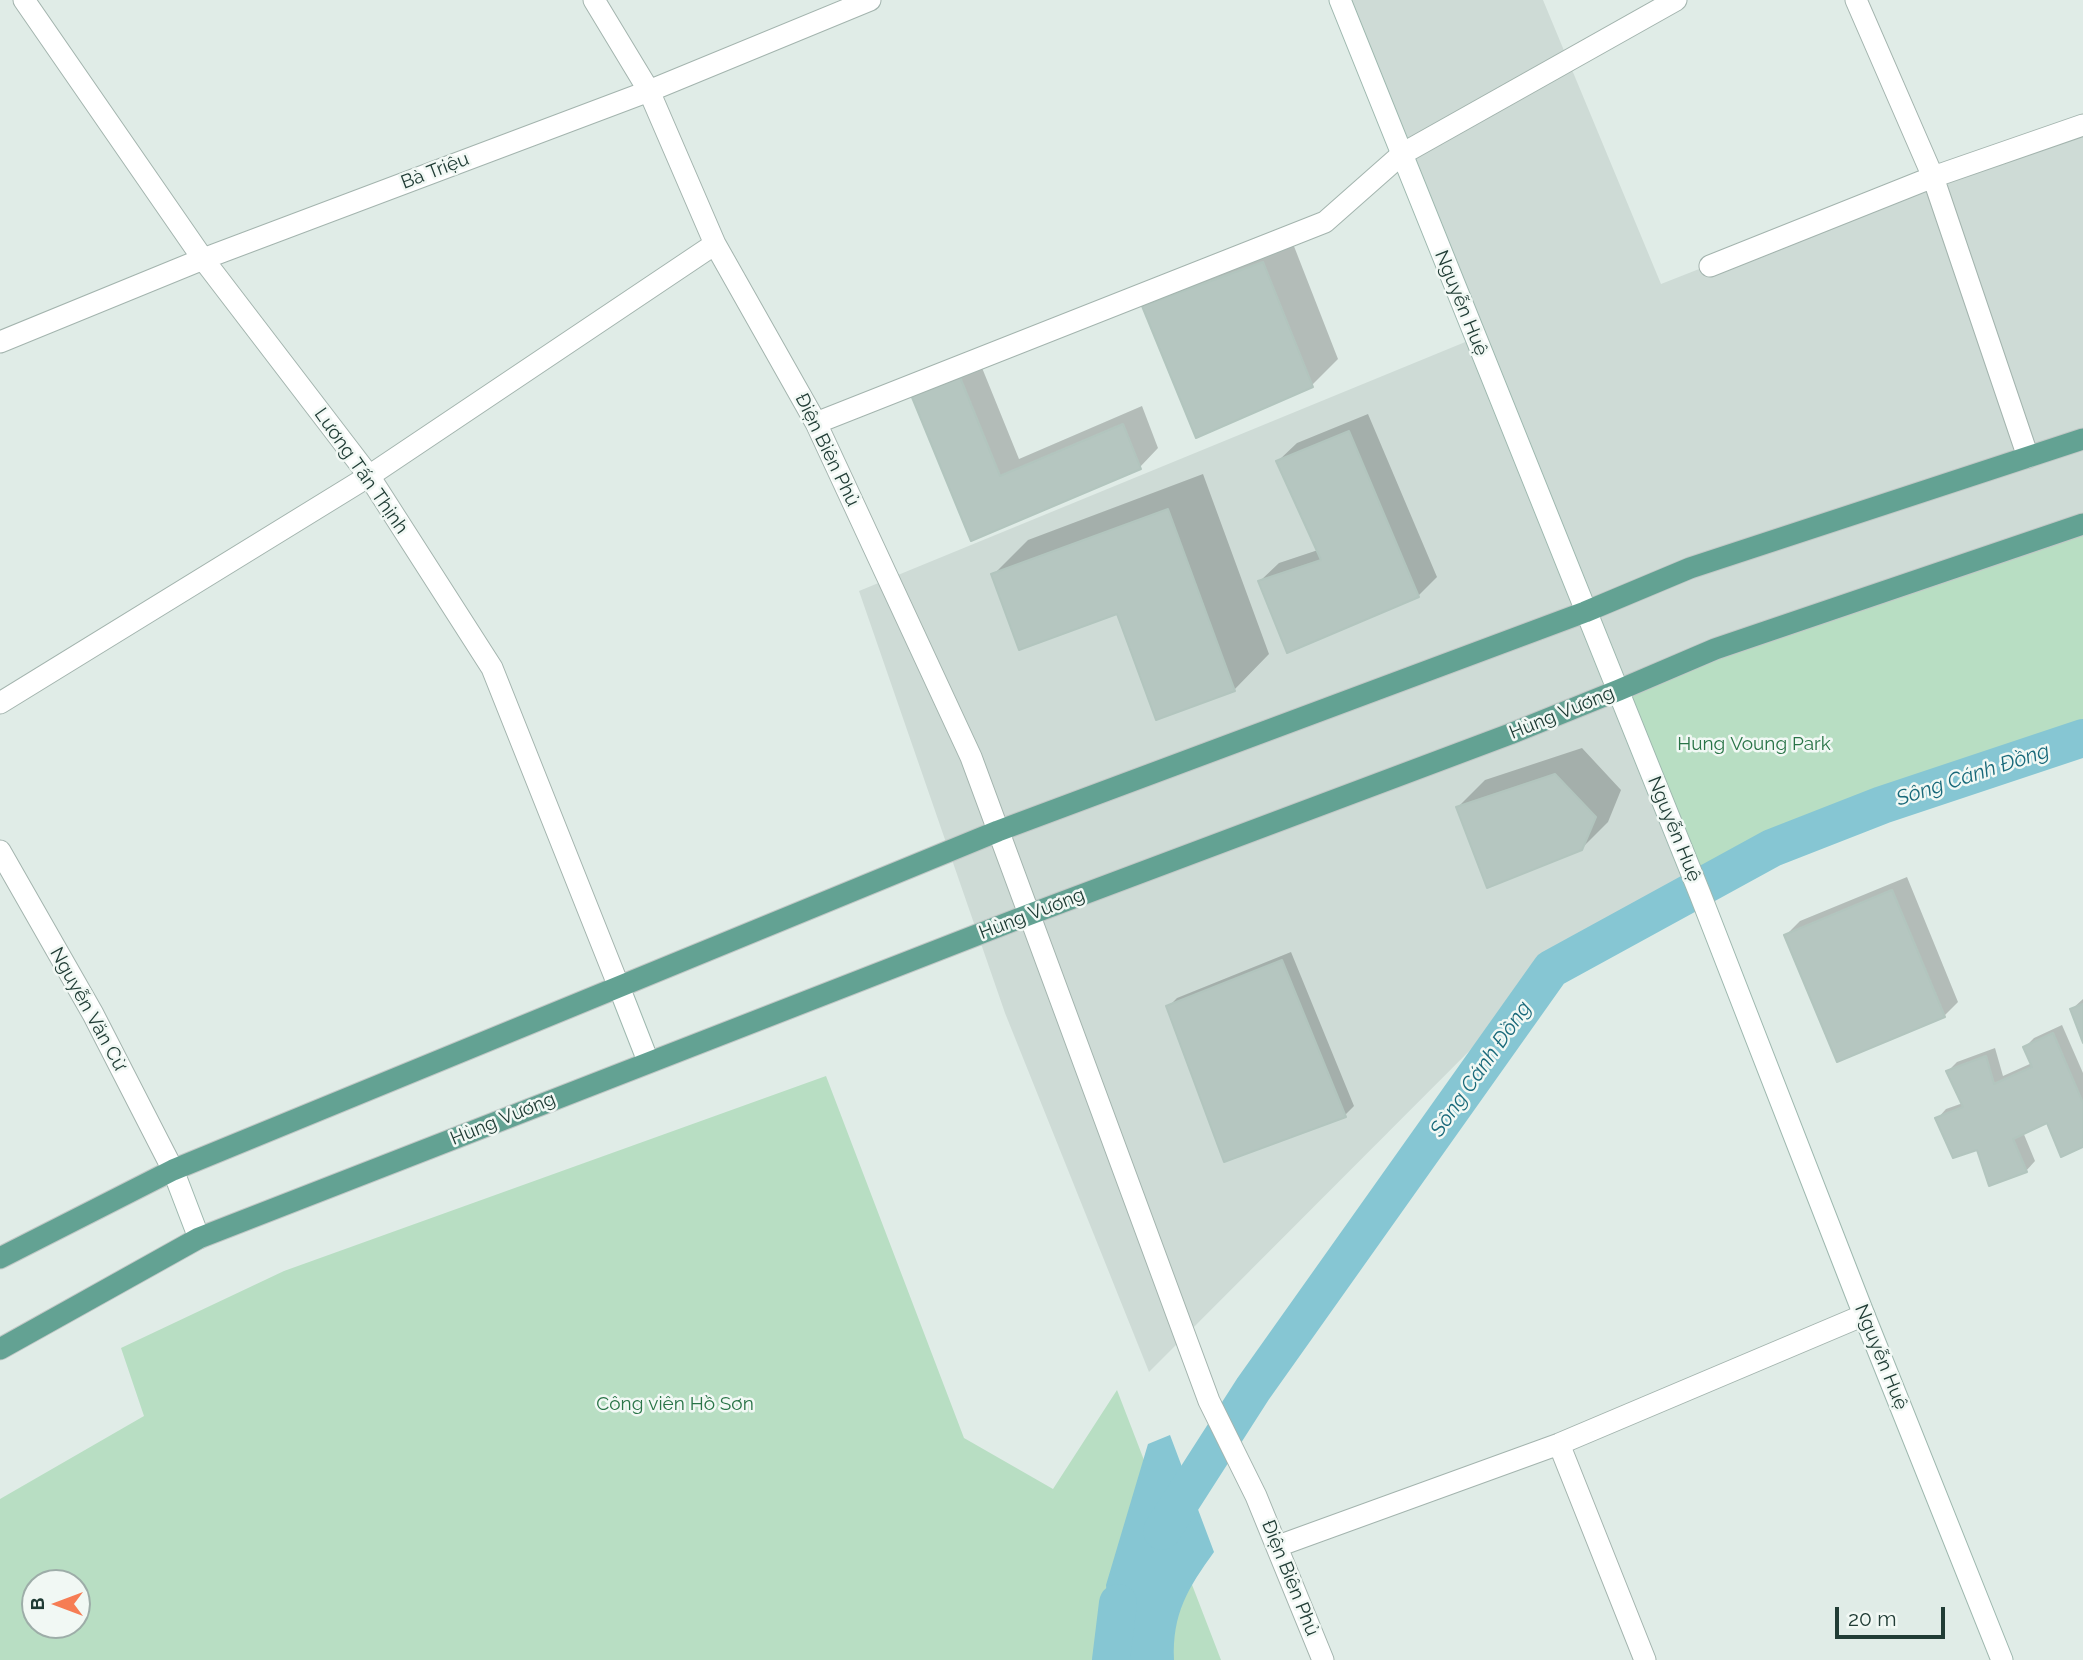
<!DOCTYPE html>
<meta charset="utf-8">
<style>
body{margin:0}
#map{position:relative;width:2083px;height:1660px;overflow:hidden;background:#e0ece7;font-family:Raleway,sans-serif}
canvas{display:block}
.north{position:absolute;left:21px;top:1569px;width:70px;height:70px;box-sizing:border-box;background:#f1f8f4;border:2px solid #9dada8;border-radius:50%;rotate:270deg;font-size:19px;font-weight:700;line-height:28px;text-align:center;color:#203c35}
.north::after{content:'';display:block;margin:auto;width:24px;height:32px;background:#f67d54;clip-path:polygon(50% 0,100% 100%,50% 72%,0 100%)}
.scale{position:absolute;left:1835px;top:1607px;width:110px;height:32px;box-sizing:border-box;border:4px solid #203c35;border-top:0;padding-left:9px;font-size:21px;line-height:24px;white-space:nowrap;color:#203c35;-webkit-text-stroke:5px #f1f8f4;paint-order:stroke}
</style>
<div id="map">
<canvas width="2083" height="1660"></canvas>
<div class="north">B</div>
<div class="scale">20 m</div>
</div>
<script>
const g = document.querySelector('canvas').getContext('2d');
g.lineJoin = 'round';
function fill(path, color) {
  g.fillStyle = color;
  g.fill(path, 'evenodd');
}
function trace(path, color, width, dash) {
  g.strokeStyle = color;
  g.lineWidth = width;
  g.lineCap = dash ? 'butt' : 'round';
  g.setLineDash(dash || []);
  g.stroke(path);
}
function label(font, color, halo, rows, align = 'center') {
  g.font = font + ' Raleway,sans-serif';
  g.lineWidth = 5;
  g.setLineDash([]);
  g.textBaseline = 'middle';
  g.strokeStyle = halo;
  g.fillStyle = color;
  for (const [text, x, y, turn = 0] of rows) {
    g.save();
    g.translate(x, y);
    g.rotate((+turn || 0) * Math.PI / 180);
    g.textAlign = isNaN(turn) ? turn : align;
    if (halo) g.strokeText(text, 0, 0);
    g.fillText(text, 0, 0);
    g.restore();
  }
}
const built = new Path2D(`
 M1340 0H1543L1661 284 2083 118V524L1700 894 1551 969 1149 1372 1005 1013 859 591 1475 338Z`);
const green = new Path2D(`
 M2083 524V738L1882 805 1772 848 1700 894 1619 690Z
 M826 1076 964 1438 1053 1489 1117 1390 1221 1660H0V1499L144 1416 121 1348 284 1271ZM35 1583H77V1625H35Z`);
const water = new Path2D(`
 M1170 1435 1214 1552C1188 1588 1172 1614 1174 1660H1112L1106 1585 1148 1444Z`);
const shadow = new Path2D(`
 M1290 236 1338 359 1312 385 1144 307 1170 280Z
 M976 353 1019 459 1142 406 1158 448 1140 467 972 539 911 391Z
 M1368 414 1437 577 1418 596 1260 581 1279 563 1318 550 1278 461 1297 443Z
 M1203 474 1269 654 1234 690 1118 612 993 575 1028 540Z
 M1582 748 1621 790 1608 822 1581 849 1458 807 1485 780Z
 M1907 877 1958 1002 1944 1016 1786 935 1800 921Z
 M1291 952 1354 1106 1345 1115 1168 1007 1177 998Z
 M2083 999V1038L2072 1009Z
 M2062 1025 2083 1073V1145L2048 1121 2023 1132 2035 1161 2026 1171 1937 1119 1946 1109 1963 1103 1948 1071 1957 1062 1995 1048 2003 1076 2032 1063 2025 1047 2034 1038Z`);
const canal = new Path2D(`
 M1162 1531 1253 1389 1551 969 1772 848 1882 805 2083 738
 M1111 1660 1118 1603`);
const building = new Path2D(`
 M1263 262 1313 387 1196 438 1142 306Z
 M957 370 1000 476 1123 424 1141 469 971 541 909 390Z
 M1349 431 1419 597 1287 653 1258 581 1321 560 1276 461Z
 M1168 509 1235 691 1156 720 1117 614 1019 650 991 574Z
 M1555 774 1596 817 1582 850 1487 888 1456 807Z
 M1892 890 1945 1017 1837 1062 1784 935Z
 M1282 960 1346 1117 1224 1162 1166 1006Z
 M2083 1004V1043L2070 1009Z
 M2053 1033 2083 1103V1147L2061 1157 2047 1123 2013 1139 2027 1172 1989 1186 1977 1150 1953 1158 1935 1118 1963 1107 1946 1071 1986 1056 1994 1084 2032 1067 2023 1047Z`);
const street = new Path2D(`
 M24 0 203 259 369 476 492 668 619 987
 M594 0 649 91 715 244 816 423 971 757 1209 1401 1256 1496 1323 1660
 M1856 0 1933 177 2028 457
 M1710 266 1933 177 2083 125
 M0 342 203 259 649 91 870 0
 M816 423 1325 222 1402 154 1676 0
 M0 703 369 476 715 244
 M0 851 93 1014 173 1170
 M1559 1444 1645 1660
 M1278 1546 1559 1444 1864 1315`);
const secondary = new Path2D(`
 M1340 0 1700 894 1864 1315 2002 1660
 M619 987 648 1061
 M173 1170 199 1238`);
const primary = new Path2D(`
 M0 1258 173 1170 998 831 1585 612 1690 568 2083 439
 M0 1349 199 1238 1028 915 1510 734 1619 690 1715 649 2083 524`);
const streetNames = [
 ["Bà Triệu",435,171,-21],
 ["Nguyễn Huệ",1461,303,68],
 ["Điện Biên Phủ",827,450,64],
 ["Lương Tấn Thịnh",361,471,55],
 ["Hùng Vương",1562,713,-22],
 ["Nguyễn Huệ",1674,829,68],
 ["Hùng Vương",1032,914,-21],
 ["Nguyễn Văn Cừ",88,1009,61],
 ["Hùng Vương",503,1119,-22],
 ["Nguyễn Huệ",1881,1357,68],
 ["Điện Biên Phủ",1290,1578,68]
];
const parkNames = [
 ["Hung Voung Park",1754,744],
 ["Công viên Hồ Sơn",675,1404]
];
const waterNames = [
 ["Sông Cánh Đồng",1973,775,-18],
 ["Sông Cánh Đồng",1481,1069,-55]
];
fill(built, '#cedbd6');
fill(green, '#b8dec3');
fill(water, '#86c6d3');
fill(shadow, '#0003');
trace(canal, '#86c6d3', 38);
fill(building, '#b5c6c0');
trace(building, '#b2c5be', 2);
trace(street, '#a3b4ae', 23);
trace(secondary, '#9eb8af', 23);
trace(primary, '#c1c8c6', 23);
trace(street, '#fff', 21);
trace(secondary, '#fff', 21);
trace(primary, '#63a293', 21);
label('19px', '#203c35', '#f1f8f4', streetNames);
label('19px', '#297447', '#f1f8f4', parkNames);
label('italic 21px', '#19697a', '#f1f8f4', waterNames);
</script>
